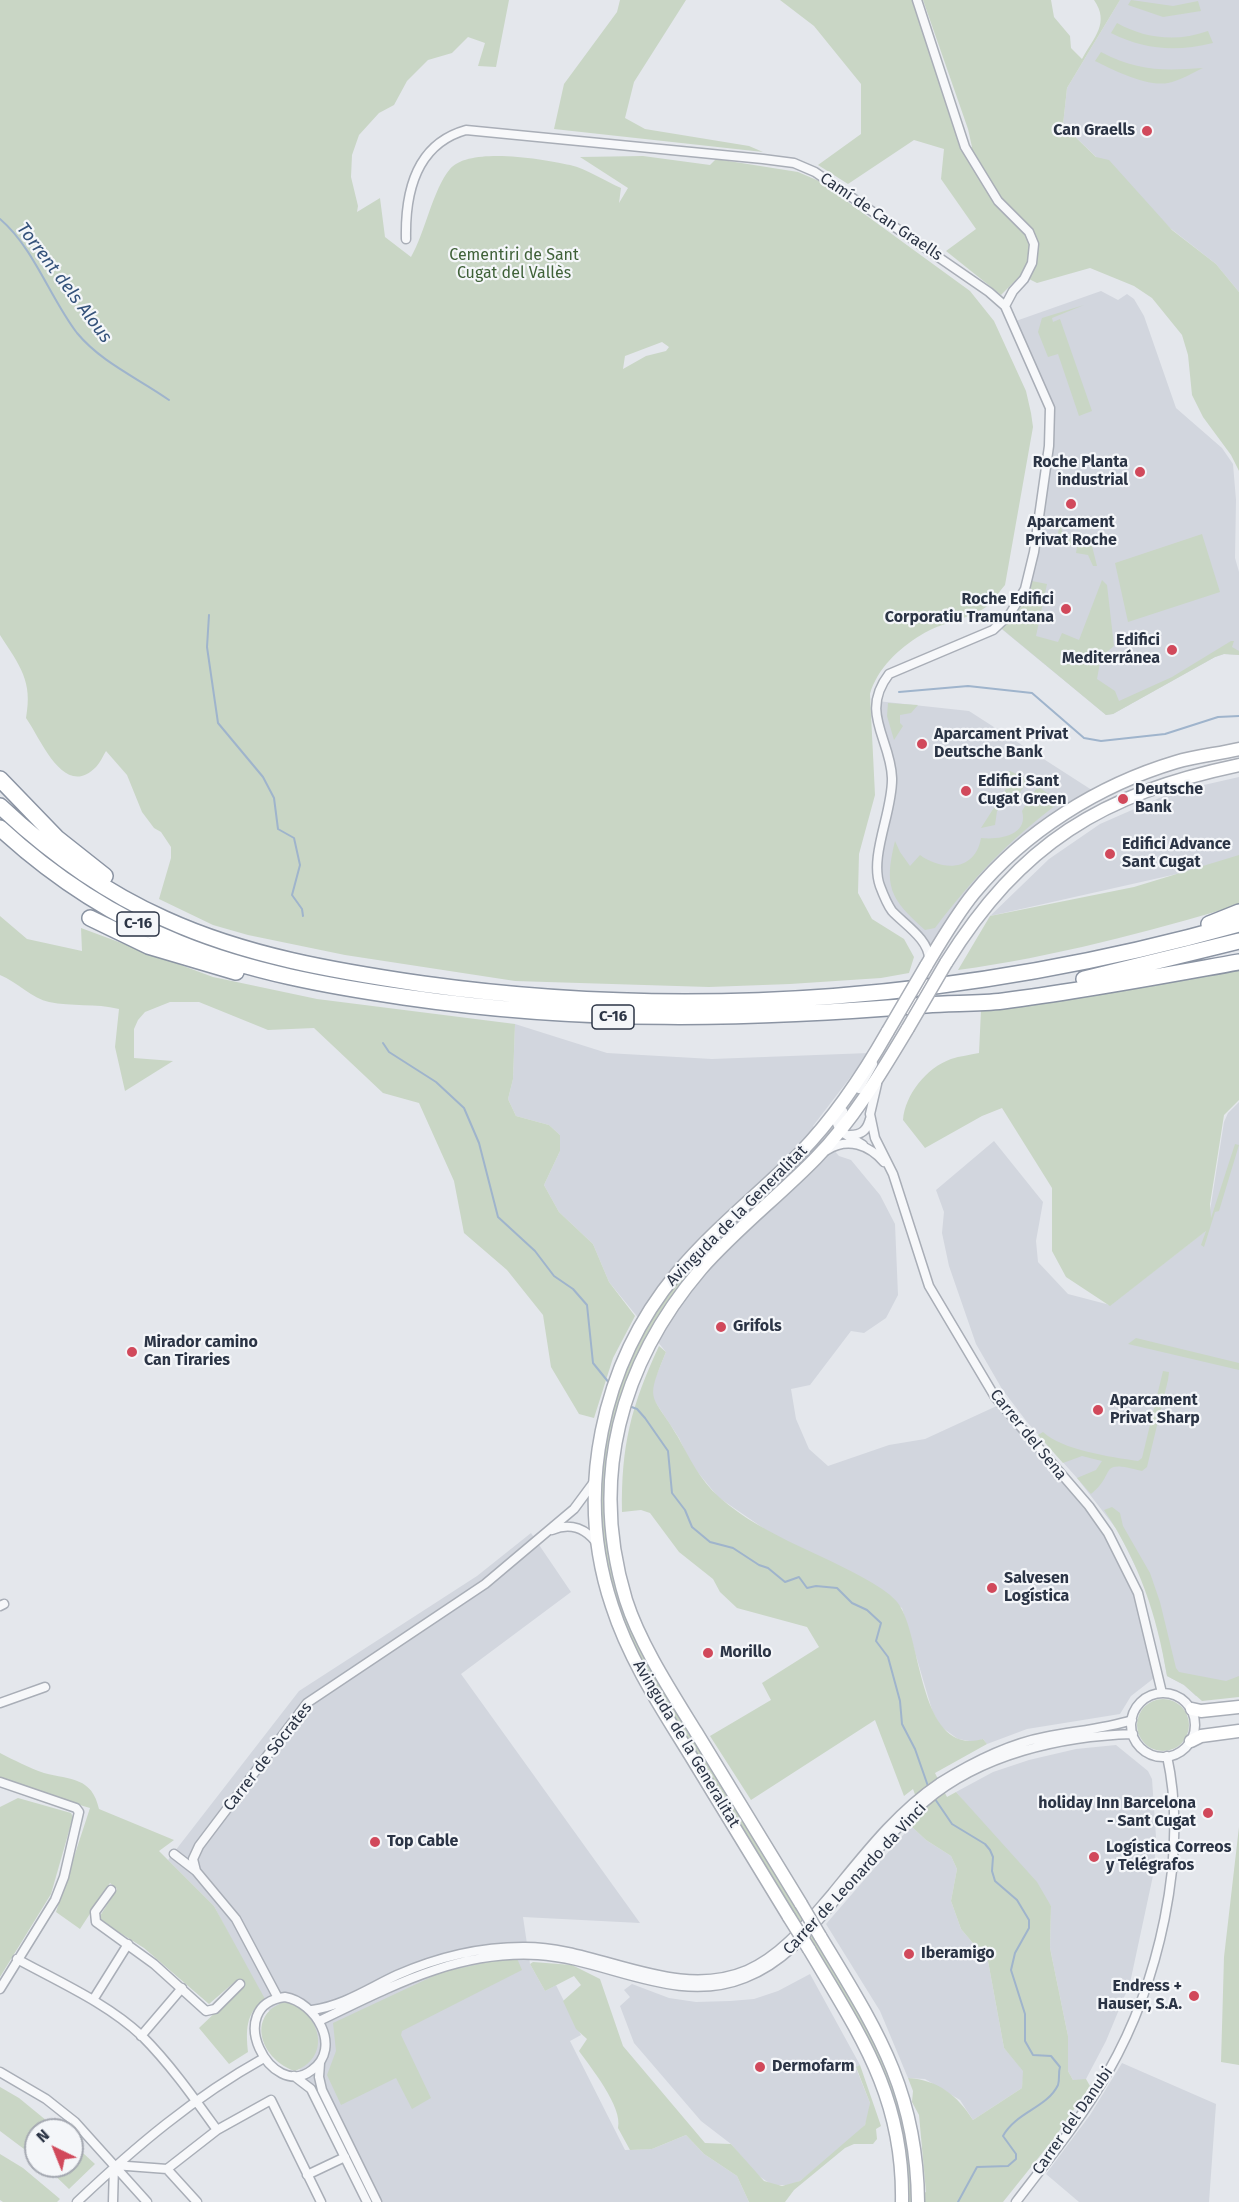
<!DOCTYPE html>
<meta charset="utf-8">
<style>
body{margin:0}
#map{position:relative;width:1239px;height:2202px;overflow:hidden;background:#e4e7ec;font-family:"Fira Sans",sans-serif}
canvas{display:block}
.north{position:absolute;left:24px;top:2118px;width:60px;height:60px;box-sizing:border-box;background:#f4f6f9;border:2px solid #a4a8b1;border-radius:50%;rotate:317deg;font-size:16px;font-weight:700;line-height:24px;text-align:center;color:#2b3445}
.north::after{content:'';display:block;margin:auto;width:21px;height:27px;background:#d1495b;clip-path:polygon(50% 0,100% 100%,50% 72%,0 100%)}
</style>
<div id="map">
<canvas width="1239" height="2202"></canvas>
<div class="north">N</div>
</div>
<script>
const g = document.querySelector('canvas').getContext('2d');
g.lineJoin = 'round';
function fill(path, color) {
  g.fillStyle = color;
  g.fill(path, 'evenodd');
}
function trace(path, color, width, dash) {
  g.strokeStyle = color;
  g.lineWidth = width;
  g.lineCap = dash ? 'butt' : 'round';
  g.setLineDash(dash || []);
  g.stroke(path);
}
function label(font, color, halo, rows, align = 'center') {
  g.font = font + ' "Fira Sans",sans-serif';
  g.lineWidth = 4.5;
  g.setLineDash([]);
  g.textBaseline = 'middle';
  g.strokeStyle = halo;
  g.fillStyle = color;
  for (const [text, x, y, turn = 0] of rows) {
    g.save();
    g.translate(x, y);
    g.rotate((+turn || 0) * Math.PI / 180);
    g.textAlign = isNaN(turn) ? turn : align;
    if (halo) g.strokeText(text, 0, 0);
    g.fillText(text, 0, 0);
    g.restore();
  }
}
const built = new Path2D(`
 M1120 0H1239V292L1216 264 1170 228 1063 125 1067 88Z
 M1101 291 1118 300 1127 294 1134 299 1144 316 1176 408 1222 448 1233 464 1236 500 1235 558 1239 572V655L1224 654 1215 657 1113 714 1106 715 998 626 1025 589 1034 552 1050 407 1013 322Z
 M877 701 969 711 1098 794 1013 853 938 942 930 945 925 944 890 908 877 862 892 790Z
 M1239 777V860L990 916 1049 859 1100 824 1173 792Z
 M515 1024 607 1053 712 1059 869 1053 813 1126 839 1156 851 1160 880 1195 895 1224 898 1295 886 1318 864 1333 851 1331 810 1385 791 1389 796 1419 809 1449 828 1466 889 1445 925 1439 1001 1404 1089 1506 1138 1593 1158 1675 1131 1696 1120 1714 1027 1729 987 1744 983 1739 975 1742 958 1739 940 1726 932 1710 902 1608 766 1530 718 1497 691 1464 679 1438 652 1397V1386L666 1352 609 1282 593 1244 559 1212 544 1185 560 1151V1135L549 1125 516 1116 508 1099 513 1079Z
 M1239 1102V1692L1196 1696 1184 1685 1167 1676 1158 1625 1146 1588 1118 1531 1077 1478 1027 1422 1002 1389 976 1344 949 1266 942 1233 944 1212 936 1190 994 1141 1043 1202 1036 1241 1038 1262 1068 1294 1110 1305 1207 1230 1224 1122 1228 1113Z
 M531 1533 571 1592 461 1674 640 1923 523 1917 530 1964 545 1991 556 1985 581 2035 570 2041 625 2150 652 2149 686 2135 704 2154 737 2176 749 2202H369L214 1906 168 1860 299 1691 477 1576Z
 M1116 1745 1148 1771 1152 1779 1156 1837 1154 1871 1130 1983 1106 2041 1086 2079 1080 2082 1073 2080 1068 2071V2036L1050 1948 1051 1906 956 1792 993 1772 1029 1760 1076 1749Z
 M911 1826 926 1840 951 1856 957 1869 951 1901 961 1929 988 1961 1004 2048 1024 2071 1022 2088 973 2120 960 2100 925 2079 908 2078 880 2011 826 1924Z
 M810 1974 860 2065 856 2068 870 2103 869 2113 865 2125 856 2136 800 2181 790 2185H772L756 2174 731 2144 701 2121 634 2043 620 2006 630 1997 624 1990 632 1984 669 1998 696 2002 730 2001 754 1999 778 1991Z
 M1122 2063 1216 2104 1209 2202H1079L1046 2174 1090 2115Z`);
const green = new Path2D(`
 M0 0H509L496 67 478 66 485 43 468 37 452 53 428 60 407 81 394 105 379 113 359 135 352 155 351 177 358 206 357 212 380 198 385 237 411 257C425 233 433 189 450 169 469 146 543 159 570 165 587 169 605 181 621 188L619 203 628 188 580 157 643 156 710 165 716 159 798 172 819 181 970 291 994 321 1026 391 1031 413 1033 427 1005 585C999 592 993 601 986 607 966 621 941 622 921 635 899 648 877 669 870 694L875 795 859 854 858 893 872 919 904 939 914 957 909 973 881 978 790 984 709 987 515 981 345 955 248 935 213 925 159 899 171 858V847L161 832 154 828 142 812 127 775 106 751C103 756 100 763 96 767 64 800 41 739 26 718 33 681 20 666 0 635ZM662 342 669 347 666 351 646 356 623 369 625 356Z
 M620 0H686L634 82 625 118 645 129 749 146 763 152 554 129 564 84 617 12Z
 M780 0H913L961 151 972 147 968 129 923 0H1051L1054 17 1070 36 1071 48 1082 59C1094 37 1110 23 1094 0H1120L1067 88 1063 125 1096 157 1109 160 1172 230 1216 264 1239 292V471L1231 455 1203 417 1192 395 1188 355 1182 335 1152 298 1134 286 1090 268 1037 283 1021 275 1001 295 946 251 976 229 941 179 944 149 914 140 848 184 818 165 861 134V84L814 26Z
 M1131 0 1173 6 1198 1 1201 11 1163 17 1128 5Z
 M1117 23C1146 39 1177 42 1208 31L1213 43C1176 52 1145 50 1111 33Z
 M1101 52C1137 71 1163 71 1203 68 1192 73 1179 81 1168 83 1147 87 1113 70 1095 61Z
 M1084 305 1052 318 1053 322 1060 319 1092 411 1079 416 1058 354 1048 357 1038 332 1042 318Z
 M1060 523 1064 539 1070 537 1078 542 1090 538 1097 566H1093L1088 555 1076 553 1077 547 1056 543Z
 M1202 534 1220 592 1128 622 1115 563Z
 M1102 580 1107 585 1114 646 1101 657 1097 679 1115 691 1119 701 1172 677 1231 641H1234L1232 647 1239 651V655L1224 654 1215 657 1113 714 1106 715 1001 628 1020 608 1032 581 1047 584 1036 636 1058 642 1062 633 1079 640Z
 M888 703 918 705 911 713 900 715V723L903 726 894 740 887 716Z
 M1010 771 1025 778 1027 782 1013 803 1002 806 997 811 995 825 981 828 1013 778 1006 773Z
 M1040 788 1060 802C1008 841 974 877 935 928L925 930C889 898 884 886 895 841L900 852 910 866 920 855C942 871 975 872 981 838 1000 840 1029 835 1022 811L1036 789Z
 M1239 855V905C1146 932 1054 957 958 970L990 916 1134 887Z
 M0 916 27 939 82 951 81 928 213 977 317 999 515 1024 513 1079 508 1099 516 1116 549 1125 560 1135V1151L544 1185 559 1212 593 1244 609 1282 635 1316 613 1358 594 1418 579 1414 551 1367 543 1315 507 1270 464 1233 454 1181 419 1103 383 1093 314 1028 268 1030 199 1002H170L145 1012 138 1020 134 1029V1058L173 1061 125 1091 115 1047 119 1009C95 1003 72 1007 49 1002 33 999 17 982 0 975Z
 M1239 970V1100L1224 1115 1210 1204 1211 1218 1235 1144 1239 1145 1219 1211 1215 1212 1204 1247 1201 1245 1206 1231 1110 1306 1066 1277 1052 1251V1188L1002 1108 982 1116 925 1148 903 1120C905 1095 926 1068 951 1059 960 1056 970 1055 979 1053L981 1010Z
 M799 1159 804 1163 677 1291 654 1323 627 1382 615 1417 610 1447 624 1605 883 2055 907 2130 913 2199 926 2192 919 2115 912 2102 913 2091 908 2078C938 2080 957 2095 973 2120L1022 2088 1023 2071 1004 2048 988 1961 961 1929 951 1901 957 1869 951 1856 926 1840 911 1826 922 1814 913 1789 904 1796 875 1720 751 1800 710 1736 771 1700 762 1683 819 1647 807 1627 737 1608 720 1592 713 1579 679 1552 650 1513 641 1510 622 1512C621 1446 631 1406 659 1346L666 1352C644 1405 652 1392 678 1437 690 1459 700 1480 719 1497 766 1539 830 1555 882 1589 889 1594 897 1600 901 1608 922 1644 920 1757 983 1739L987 1744 935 1773 947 1797 956 1792 1037 1882 1051 1906 1050 1948 1068 2036V2071L1073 2080 1086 2079 1090 2086 1055 2137 1003 2202H906L896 2110 877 2055 656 1689C640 1659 623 1628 613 1594 581 1484 609 1362 683 1274 718 1232 760 1196 799 1159Z
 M1136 1338 1239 1363V1370L1128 1344Z
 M1163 1371 1169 1372 1168 1380 1147 1467 1142 1471C1096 1459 1118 1472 1091 1494L1077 1478 1096 1470 1102 1461 1082 1456 1063 1463 1038 1435 1043 1432C1062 1450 1111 1457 1138 1461L1142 1458Z
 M1112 1507 1120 1513 1123 1526 1150 1573 1160 1602 1176 1668 1179 1672 1226 1681 1239 1676V1697L1202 1701 1184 1685 1167 1676C1157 1615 1139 1562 1104 1510Z
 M1137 1725a26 26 0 1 1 52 0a26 26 0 1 1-52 0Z
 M0 1753C14 1760 29 1768 44 1773 71 1780 92 1777 99 1809L174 1840 159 1851 214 1906 265 1999C245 2013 246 2031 248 2052L229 2064 199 2028 243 1986 238 1979 209 2004 144 1948 98 1919 117 1889 110 1883 80 1929 56 1912 90 1808 25 1789 0 1777Z
 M18 1798 71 1813 73 1817 51 1894 0 1977V1807Z
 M1239 1827V2065L1221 2062 1224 1957Z
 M516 1956 522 1970 402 2031 401 2035 431 2098 412 2109 396 2078 341 2105 327 2075 336 2051 333 2023 442 1972Z
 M533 1962 572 1965 600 1979 623 2046 705 2143 731 2144 764 2181 782 2186 800 2181 865 2125 870 2103 856 2067 860 2065 881 2126 876 2129 877 2139 873 2144H854L845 2148 794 2190 785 2202H749L737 2176 704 2154 686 2135 652 2149 630 2150 618 2128C623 2107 591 2068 579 2051L587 2039 576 2029 563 2001 581 1985 574 1976 545 1991 530 1964Z
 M284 2002C318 2008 335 2056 295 2071 263 2061 244 2017 284 2002Z
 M0 2087 19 2098 58 2130H36V2158L0 2131Z
 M72 2143 95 2164 69 2189 45 2166H72Z
 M0 2154 23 2168 60 2199 57 2202H3L0 2200Z`);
const stream = new Path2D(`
 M0 219C34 248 50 298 77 333 102 363 138 378 169 400
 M209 615 207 647 218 723 263 777 274 798 278 829 294 838 300 865 292 895 302 909 303 916
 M899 692 968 686 1032 693 1084 738 1101 741 1165 734 1218 717 1239 716
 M383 1043 389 1052 436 1082 464 1108 479 1143 498 1217 535 1251 554 1276 573 1289 587 1305 593 1363 610 1384
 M629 1406 637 1409 645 1418 668 1451 672 1493 685 1510 692 1527 710 1542 733 1548 759 1565 768 1568 785 1582 799 1577 807 1588 816 1586 837 1588 852 1603 867 1610 881 1623 876 1641 888 1657 900 1701 902 1724 915 1749 929 1789
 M935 1799 952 1824 985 1844 990 1850 993 1857 992 1871 995 1881 1017 1900 1029 1920V1928L1015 1953 1011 1970 1025 2014V2041L1033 2055 1051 2056 1060 2067C1058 2073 1060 2079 1058 2085 1047 2108 1016 2112 1003 2136L1016 2154V2159L1008 2166 977 2167 958 2202`);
const street = new Path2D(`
 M917 0 965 147 998 201 1029 232 1034 244 1032 263 1024 279 1013 291 1005 306
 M406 239C405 193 416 144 466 130L763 159 794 163 815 172 989 292 1005 306 1050 408 1049 446 1034 552 1025 589 1010 614 993 630 889 674C859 713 891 739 892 778 893 811 869 856 880 886 883 894 887 904 892 911 904 924 930 940 929 960
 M877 1084 870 1114 875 1138 893 1174 929 1286 995 1397 1089 1506 1108 1533 1138 1593 1162 1693
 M859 1089 873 1064
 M843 1111 836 1121 840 1131 863 1145
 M850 1135C862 1135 867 1130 870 1119
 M827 1150C848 1137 869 1145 884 1162
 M552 1530C571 1522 587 1529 598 1545
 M0 1606 4 1604
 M1131 1725a32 32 0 1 1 64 0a32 32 0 1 1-64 0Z
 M0 1703 45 1687
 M0 1782 76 1808 79 1812 64 1877 55 1900 0 1989
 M174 1854 196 1871
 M111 1890 95 1912 96 1922 154 1964 206 2011 215 2009 240 1984
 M17 1959C59 1982 107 2003 142 2036 170 2064 194 2098 217 2130
 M285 1997C315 2002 343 2047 312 2070 271 2102 222 2005 285 1997Z
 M278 1998 236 1919 196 1871 193 1859 199 1846 307 1703 485 1584 574 1509 594 1482
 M93 2000 128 1944
 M312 2010C343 2006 369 1988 397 1975 438 1957 479 1947 523 1947 598 1946 674 2001 747 1970 783 1954 807 1922 832 1893 864 1854 897 1811 939 1783 971 1763 1008 1744 1045 1737 1074 1731 1104 1729 1132 1720
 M319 2021C390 1987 457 1950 538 1955 607 1959 676 2006 745 1978 789 1961 815 1924 844 1890 870 1859 895 1828 925 1802 981 1754 1062 1736 1133 1734
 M141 2036 182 1988
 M320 2063 319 2077 322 2090 377 2202
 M0 2072 46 2099 75 2122 147 2202
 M294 2076 311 2089 367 2202
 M167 2169 217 2130 271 2100 321 2202
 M307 2175 345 2157
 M77 2202C135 2147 194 2097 264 2058
 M113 2202 114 2165 167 2169 197 2202
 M1016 2202C1048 2160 1082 2118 1108 2072 1158 1985 1189 1856 1167 1756`);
const secondary = new Path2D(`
 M946 963C1021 843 1101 794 1239 765
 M926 966C941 941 956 915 974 893 1025 831 1099 785 1176 762 1196 756 1218 754 1239 749
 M1192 1709 1201 1711 1239 1707
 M1191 1741 1201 1736 1239 1731
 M801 1904C766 1847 731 1790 696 1732 672 1693 640 1644 626 1600 589 1479 620 1364 701 1269 736 1229 779 1196 816 1158 853 1120 881 1073 908 1028
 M789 1917C756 1863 723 1808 689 1753 660 1706 629 1659 612 1606 574 1493 601 1364 677 1273 714 1229 760 1193 800 1153 836 1116 863 1075 888 1031
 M820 1936C876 2029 917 2090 918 2202
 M809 1949C860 2035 904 2097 902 2202`);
const highway = new Path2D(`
 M0 779 57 838 105 876
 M0 806C49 852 104 892 165 919 246 956 335 971 423 984 696 1022 973 999 1239 924
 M0 828C52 876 113 916 179 943 250 972 328 986 404 997 583 1023 746 1020 926 1005 951 1003 978 1004 1003 1001 1082 991 1161 976 1239 962
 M90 918 148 946 236 972
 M1209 924 1239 912
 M1084 979 1239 941`);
const secondaryBridge = new Path2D(`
 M908 1028 946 963
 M888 1031 926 966
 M801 1904 820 1936
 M789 1917 809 1949`);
const markers = [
 [1147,131,6,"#d1495b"],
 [1140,472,6,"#d1495b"],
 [1071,504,6,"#d1495b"],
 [1066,609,6,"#d1495b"],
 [1172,650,6,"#d1495b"],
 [922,744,6,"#d1495b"],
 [966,791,6,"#d1495b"],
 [1123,799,6,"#d1495b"],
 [1110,854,6,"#d1495b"],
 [721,1327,6,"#d1495b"],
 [132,1352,6,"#d1495b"],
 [1098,1410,6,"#d1495b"],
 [992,1588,6,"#d1495b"],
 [708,1653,6,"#d1495b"],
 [1208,1813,6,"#d1495b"],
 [375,1842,6,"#d1495b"],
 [1094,1857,6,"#d1495b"],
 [909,1954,6,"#d1495b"],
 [1194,1996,6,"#d1495b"],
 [760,2067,6,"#d1495b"]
];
const shields = [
 [138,924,42],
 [613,1017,42]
];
const shieldNames = [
 ["C-16",138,924],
 ["C-16",613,1017]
];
const poiNames = [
 ["Can Graells",1135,131,"right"],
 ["Roche Planta",1128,463,"right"],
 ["industrial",1128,481,"right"],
 ["Aparcament",1071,523,"center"],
 ["Privat Roche",1071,541,"center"],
 ["Roche Edifici",1054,600,"right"],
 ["Corporatiu Tramuntana",1054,618,"right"],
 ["Edifici",1160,641,"right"],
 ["Mediterránea",1160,659,"right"],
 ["Aparcament Privat",934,735],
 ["Deutsche Bank",934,753],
 ["Edifici Sant",978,782],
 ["Cugat Green",978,800],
 ["Deutsche",1135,790],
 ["Bank",1135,808],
 ["Edifici Advance",1122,845],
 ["Sant Cugat",1122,863],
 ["Grifols",733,1327],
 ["Mirador camino",144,1343],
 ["Can Tiraries",144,1361],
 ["Aparcament",1110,1401],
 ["Privat Sharp",1110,1419],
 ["Salvesen",1004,1579],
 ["Logística",1004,1597],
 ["Morillo",720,1653],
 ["holiday Inn Barcelona",1196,1804,"right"],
 ["- Sant Cugat",1196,1822,"right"],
 ["Top Cable",387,1842],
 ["Logística Correos",1106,1848],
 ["y Telégrafos",1106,1866],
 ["Iberamigo",921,1954],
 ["Endress +",1182,1987,"right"],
 ["Hauser, S.A.",1182,2005,"right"],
 ["Dermofarm",772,2067]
];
const streetNames = [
 ["Camí de Can Graells",881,217,34],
 ["Avinguda de la Generalitat",737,1216,-45],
 ["Carrer del Sena",1028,1435,51],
 ["Avinguda de la Generalitat",686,1744,59],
 ["Carrer de Sòcrates",268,1757,-52],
 ["Carrer de Leonardo da Vinci",855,1879,-47],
 ["Carrer del Danubi",1073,2121,-55]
];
const parkNames = [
 ["Cementiri de Sant",514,256],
 ["Cugat del Vallès",514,274]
];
const waterNames = [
 ["Torrent dels Alous",64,283,53]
];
fill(built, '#d2d6de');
fill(green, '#c9d6c5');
trace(stream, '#9fb4cc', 2);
trace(street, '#a9aeb7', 11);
trace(secondary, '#a9aeb7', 15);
trace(highway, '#8b94a3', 18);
trace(street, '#f7f8fa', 8);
trace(secondary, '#fff', 12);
trace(highway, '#fff', 15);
trace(secondaryBridge, '#a9aeb7', 15, []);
trace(secondaryBridge, '#fff', 12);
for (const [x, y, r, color] of markers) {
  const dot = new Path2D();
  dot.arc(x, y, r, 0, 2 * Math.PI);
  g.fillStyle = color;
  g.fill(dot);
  trace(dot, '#f4f6f9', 2);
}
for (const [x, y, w] of shields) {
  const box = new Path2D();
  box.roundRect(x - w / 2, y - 12, w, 24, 4.5);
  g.fillStyle = '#f4f6f9';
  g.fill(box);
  trace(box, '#2b3445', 1.5);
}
label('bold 15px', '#2b3445', null, shieldNames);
label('bold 16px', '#2b3445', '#f4f6f9', poiNames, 'left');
label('16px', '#2b3445', '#f4f6f9', streetNames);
label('16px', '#3f6138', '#f4f6f9', parkNames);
label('italic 18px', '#34527a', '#f4f6f9', waterNames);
</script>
